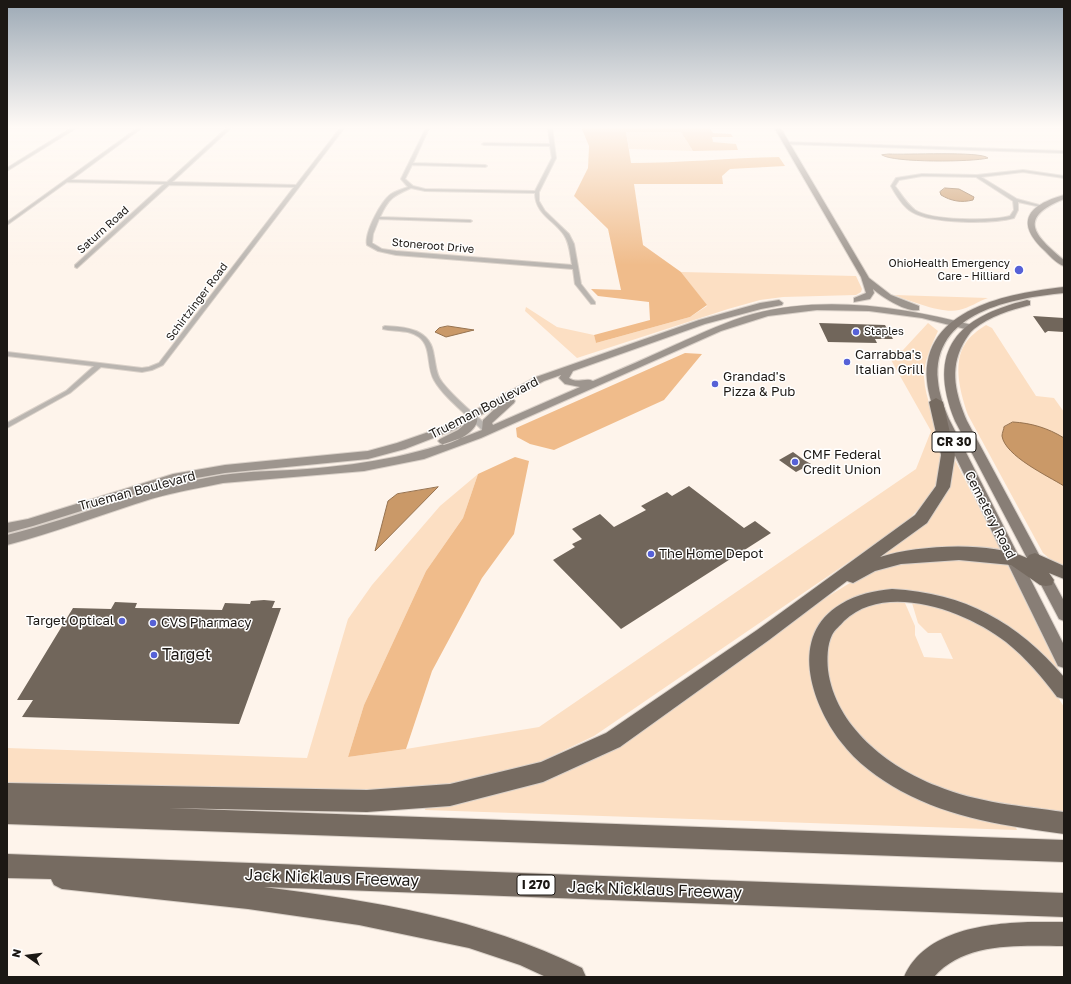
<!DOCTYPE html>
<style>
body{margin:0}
#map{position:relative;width:1071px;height:984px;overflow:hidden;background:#fef4eb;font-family:"Golos Text",sans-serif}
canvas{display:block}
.frame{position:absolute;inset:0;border:8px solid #1c1814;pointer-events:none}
.north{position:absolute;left:8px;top:936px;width:40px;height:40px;-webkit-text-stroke:3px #fff;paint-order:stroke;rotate:284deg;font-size:11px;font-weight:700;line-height:16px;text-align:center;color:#1c1814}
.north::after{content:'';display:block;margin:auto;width:14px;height:18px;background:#1c1814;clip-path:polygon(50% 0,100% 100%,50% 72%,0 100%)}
</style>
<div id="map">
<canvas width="1071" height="984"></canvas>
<div class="frame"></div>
<div class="north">N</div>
</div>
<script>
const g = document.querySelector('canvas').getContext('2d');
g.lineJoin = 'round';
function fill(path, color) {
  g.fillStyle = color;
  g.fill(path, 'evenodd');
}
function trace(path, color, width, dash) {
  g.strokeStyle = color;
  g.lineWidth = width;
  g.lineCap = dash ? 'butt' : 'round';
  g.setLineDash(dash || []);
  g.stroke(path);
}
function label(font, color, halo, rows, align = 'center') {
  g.font = font + ' "Golos Text",sans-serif';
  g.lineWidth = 3;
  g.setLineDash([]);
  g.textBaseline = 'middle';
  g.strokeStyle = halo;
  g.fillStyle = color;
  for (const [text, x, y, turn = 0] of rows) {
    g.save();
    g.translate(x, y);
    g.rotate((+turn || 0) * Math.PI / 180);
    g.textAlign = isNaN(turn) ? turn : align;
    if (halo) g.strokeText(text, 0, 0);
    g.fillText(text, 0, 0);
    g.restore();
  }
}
const green = new Path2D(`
 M626 132H681L693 151 629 149Z
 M681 272 856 276 862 289 861 292 856 295 783 297 760 300 728 309 577 358 525 311 526 307 557 327 594 335 596 343 690 317 707 306Z
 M894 295 988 298C979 301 969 308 959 310 942 314 911 301 894 295Z
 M928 323 938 331C931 347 924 360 924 377 925 401 938 422 942 445 948 480 924 506 900 527L594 736 531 766 464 784 392 792 7 785V748L307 758 348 619 372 585 440 506 478 474 463 518 426 571 364 705 348 757 406 749 539 727 916 469 931 431 886 351 903 350Z
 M986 325 992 328 1036 396 1054 398 1064 412V567L1051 560 1043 553 968 415C961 395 952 364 965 344 970 336 978 330 986 325Z
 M953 460H955L1002 553 866 564 925 518Z
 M952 557 1007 564 1063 678 959 603 860 597 812 651 853 750 1014 823 1017 830 425 810 426 805 613 744 819 602 866 573 894 563Z
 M897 601 905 603 915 626V635L924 657 953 659 941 633H928L918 623 912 603 919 602 949 609 1000 634 1028 658 1051 686 1064 707V815L965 798 901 774 846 724 831 692 825 658 829 641 840 622 853 612 870 605Z`);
const forest = new Path2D(`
 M581 127H709L713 133 731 134 733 137H712L713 142 736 144 738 150 693 151 681 132H626L631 163C680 163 730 158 779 157L785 166 730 169 722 176 723 184H634L643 245 681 272 707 305 690 317 596 343 594 335 650 320 649 302 598 296 591 289 621 290 608 229 574 196 588 168 589 146Z
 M685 353 702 354 664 400 554 450 530 444 517 437 516 428Z
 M515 457 529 461 514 534 482 578 432 671 406 749 348 757 364 705 426 571 463 518 478 474Z`);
const water = new Path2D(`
 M889 154C905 155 981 151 988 158 973 162 893 163 882 155Z
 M945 188 959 189 974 197 973 200C961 203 951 201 941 195L940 192Z
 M448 326 474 330 446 337 435 332 439 328Z
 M1013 422C1031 423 1048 428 1064 438V486C1048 476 1005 456 1002 436 1002 433 1004 429 1004 427Z
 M438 487 375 551 388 501 397 494Z`);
const building = new Path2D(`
 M1033 316 1064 318V332L1048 331 1045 333Z
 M819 323 885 325 893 339H875L877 343 828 342Z
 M793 452 804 460 811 464 796 472 779 460Z
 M689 486 744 528 755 521 771 533 621 629 553 560 575 547 572 544 582 539 572 529 600 514 614 527 646 510 641 506 667 492 672 496Z
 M264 600 275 601 272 608H281L239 724 22 717 33 700H17L73 608 111 609 115 602 137 603 135 608 222 610 225 603 250 604 251 601Z`);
const minor = new Path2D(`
 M7 127H11L7 129Z
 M73 127H78L7 171V168Z
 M139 127H143L71 180 167 182 228 127H232L172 182 296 185 341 127H345L163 365 152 370 142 372 101 367 70 393 7 428V423L66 391 94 366 7 356V352L142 368 149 367 159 363 294 187 169 185 77 268 75 267V265L164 184 67 182 7 225V222Z
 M368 127H454L452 128H429L413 163 485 165 487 166 485 167 412 165 405 179 413 186 425 189 535 191 552 158 550 146 484 145 482 144 484 143 550 144 548 127H552L556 158 539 192V201L545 211 569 234 574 244 581 284 595 302V304H591L575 284 573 269 396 255 378 251 367 245C364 233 381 201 391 194 396 191 402 189 408 187L401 179 426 128H370ZM411 188 425 191 535 193C535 214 554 220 564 235 570 244 570 255 572 265L396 251 382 249 372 243 373 234 379 219 470 222 472 221 470 220 380 217C389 198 393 196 411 188Z
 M1060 127H1064V129Z
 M785 142 1064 151V153L786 144Z
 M1023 170 1064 176V178L1023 172 981 177 1017 199 1043 206 1041 207 1018 202V210L1014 218C992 224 932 224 912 212 903 207 896 195 891 186L896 178 922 174 977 175ZM922 176 976 177 1013 201 1014 210 1010 216C992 221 931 221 915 210 907 204 901 194 895 186L899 180Z
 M385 326C407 327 431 329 434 356 436 365 436 375 442 382 456 400 475 414 491 429L492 431 491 433H485C470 417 444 398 434 380 426 366 432 347 419 337 408 329 395 332 383 329V327Z`);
const secondary = new Path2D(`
 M774 127H780L869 278 891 295 919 306V310C907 313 882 297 873 289L874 293 870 299 854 302V298L866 293 861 277Z
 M1064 195V199C1017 218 1034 235 1064 260V266C1057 264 1050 256 1045 251 1014 222 1028 205 1064 195Z
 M779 300 783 303 782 305 761 309 705 324 573 371 569 378C577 384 586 377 593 381 621 369 649 357 677 344 702 333 727 321 753 314 825 295 902 307 972 325L974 327 969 330 922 318 869 311 817 310 768 316 721 331 481 438 424 459 364 471 223 483C199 488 175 492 151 499 103 514 56 532 7 545V535C79 517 148 487 222 475 250 471 279 471 307 469 369 464 424 454 482 430L483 420 498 406 477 417C480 431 455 442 444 445L440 443 438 441 440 439 458 430 465 424 454 430 405 449 368 459 225 473 174 482 33 526 7 533V523L28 519 173 474 225 465 368 451 397 443 446 426 536 377 699 320 760 303ZM561 375 559 378 565 384 580 387 493 425 492 423 514 403 515 401 512 398 544 381Z`);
const primary = new Path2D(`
 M1064 287V293C1013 298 931 312 938 381 939 394 944 407 949 419L1064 645V668L1058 666 937 419C933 407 928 394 927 381 921 308 1010 293 1064 287Z
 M1027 300 1030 301V305C1011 310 990 316 974 329 969 333 966 339 963 344 949 370 956 395 967 421L1064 601V621L1059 619 955 421C926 349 958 317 1027 300Z`);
const motorway = new Path2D(`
 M936 398 943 402 955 455 950 487 927 523 880 557C919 545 989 541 1027 558L1029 555 1035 553 1064 566V579L1049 573 1054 580 1052 585 1046 586 1040 585 1011 565 959 560 901 564 875 571 853 583 847 581 769 640 620 747 543 782 450 806 367 812 168 808 1064 840V862L7 824V783L367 790 450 784 541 762 606 733 757 630 915 515 936 486 941 455 929 402Z
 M892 589C965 593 1017 622 1064 677V699L1057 697C1042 677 1026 658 1006 642 966 611 886 581 844 621 840 626 835 629 832 635 827 645 827 659 828 670 835 726 888 767 937 786 978 803 1021 806 1064 812V834C1007 826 953 819 901 791 879 779 856 762 841 742 811 703 788 635 841 604 857 594 874 591 892 589Z
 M7 854 1064 893V917L264 887C374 901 481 918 582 968L586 977H546L520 965 469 948 359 925 248 909 62 889 54 885 51 879 7 878Z
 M1032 922H1064V946C1021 946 965 941 934 977H904C924 930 988 923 1032 922Z`);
const markers = [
 [1019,270,5,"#5661d7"],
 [856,332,4,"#5661d7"],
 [847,362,4,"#5661d7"],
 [715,384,4,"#5661d7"],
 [795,462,4,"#5661d7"],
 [651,554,4,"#5661d7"],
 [122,621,4,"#5661d7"],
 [153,623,4,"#5661d7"],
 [154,655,4,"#5661d7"]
];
const farStreetnames = [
 ["Saturn Road",103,230,-42],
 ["Stoneroot Drive",433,246,5],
 ["Schirtzinger Road",197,302,-53]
];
const farPoinames = [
 ["OhioHealth Emergency",1010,264],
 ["Care - Hilliard",1010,277],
 ["Staples",864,332,"left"]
];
const shields = [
 [954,442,44],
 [536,885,38]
];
const shieldNames = [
 ["CR 30",954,442],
 ["I 270",536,885]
];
const poiNames = [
 ["Carrabba's",855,355],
 ["Italian Grill",855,370],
 ["Grandad's",723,377],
 ["Pizza & Pub",723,392],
 ["CMF Federal",803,455],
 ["Credit Union",803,470],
 ["The Home Depot",659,554],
 ["Target Optical",114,621,"right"],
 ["CVS Pharmacy",161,623]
];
const streetNames = [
 ["Trueman Boulevard",484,408,-27],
 ["Trueman Boulevard",137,491,-15],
 ["Cemetery Road",990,515,63]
];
const nearPoinames = [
 ["Target",162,655]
];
const nearStreetnames = [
 ["Jack Nicklaus Freeway",332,878,2],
 ["Jack Nicklaus Freeway",655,890,2]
];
fill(green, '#fcdfc3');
fill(forest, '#f0bc8b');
fill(water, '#ca9968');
trace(water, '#96724f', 1);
fill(building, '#71665b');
trace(minor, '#dad1c9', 2);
trace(secondary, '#dad1c9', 2);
trace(primary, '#dad1c9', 2);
trace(motorway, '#dad1c9', 2);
fill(minor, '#bab5b0');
fill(secondary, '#9d958e');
fill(primary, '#887e76');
fill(motorway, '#766b61');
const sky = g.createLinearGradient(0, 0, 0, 265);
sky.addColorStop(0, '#9ca9b5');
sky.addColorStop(0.48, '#fffaf6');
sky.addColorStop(1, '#fffaf600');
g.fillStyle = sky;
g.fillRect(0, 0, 1071, 265);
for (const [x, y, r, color] of markers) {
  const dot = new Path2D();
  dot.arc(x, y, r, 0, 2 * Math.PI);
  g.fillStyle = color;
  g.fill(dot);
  trace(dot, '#fff', 1.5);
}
label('11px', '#1c1814', '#fff', farStreetnames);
label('11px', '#1c1814', '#fff', farPoinames, 'right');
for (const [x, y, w] of shields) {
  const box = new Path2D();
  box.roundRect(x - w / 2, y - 10, w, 20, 3);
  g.fillStyle = '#fff';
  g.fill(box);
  trace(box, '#1c1814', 1);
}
label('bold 12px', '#1c1814', null, shieldNames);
label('13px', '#1c1814', '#fff', poiNames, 'left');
label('13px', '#1c1814', '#fff', streetNames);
label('16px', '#1c1814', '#fff', nearPoinames, 'left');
label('16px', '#1c1814', '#fff', nearStreetnames);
</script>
